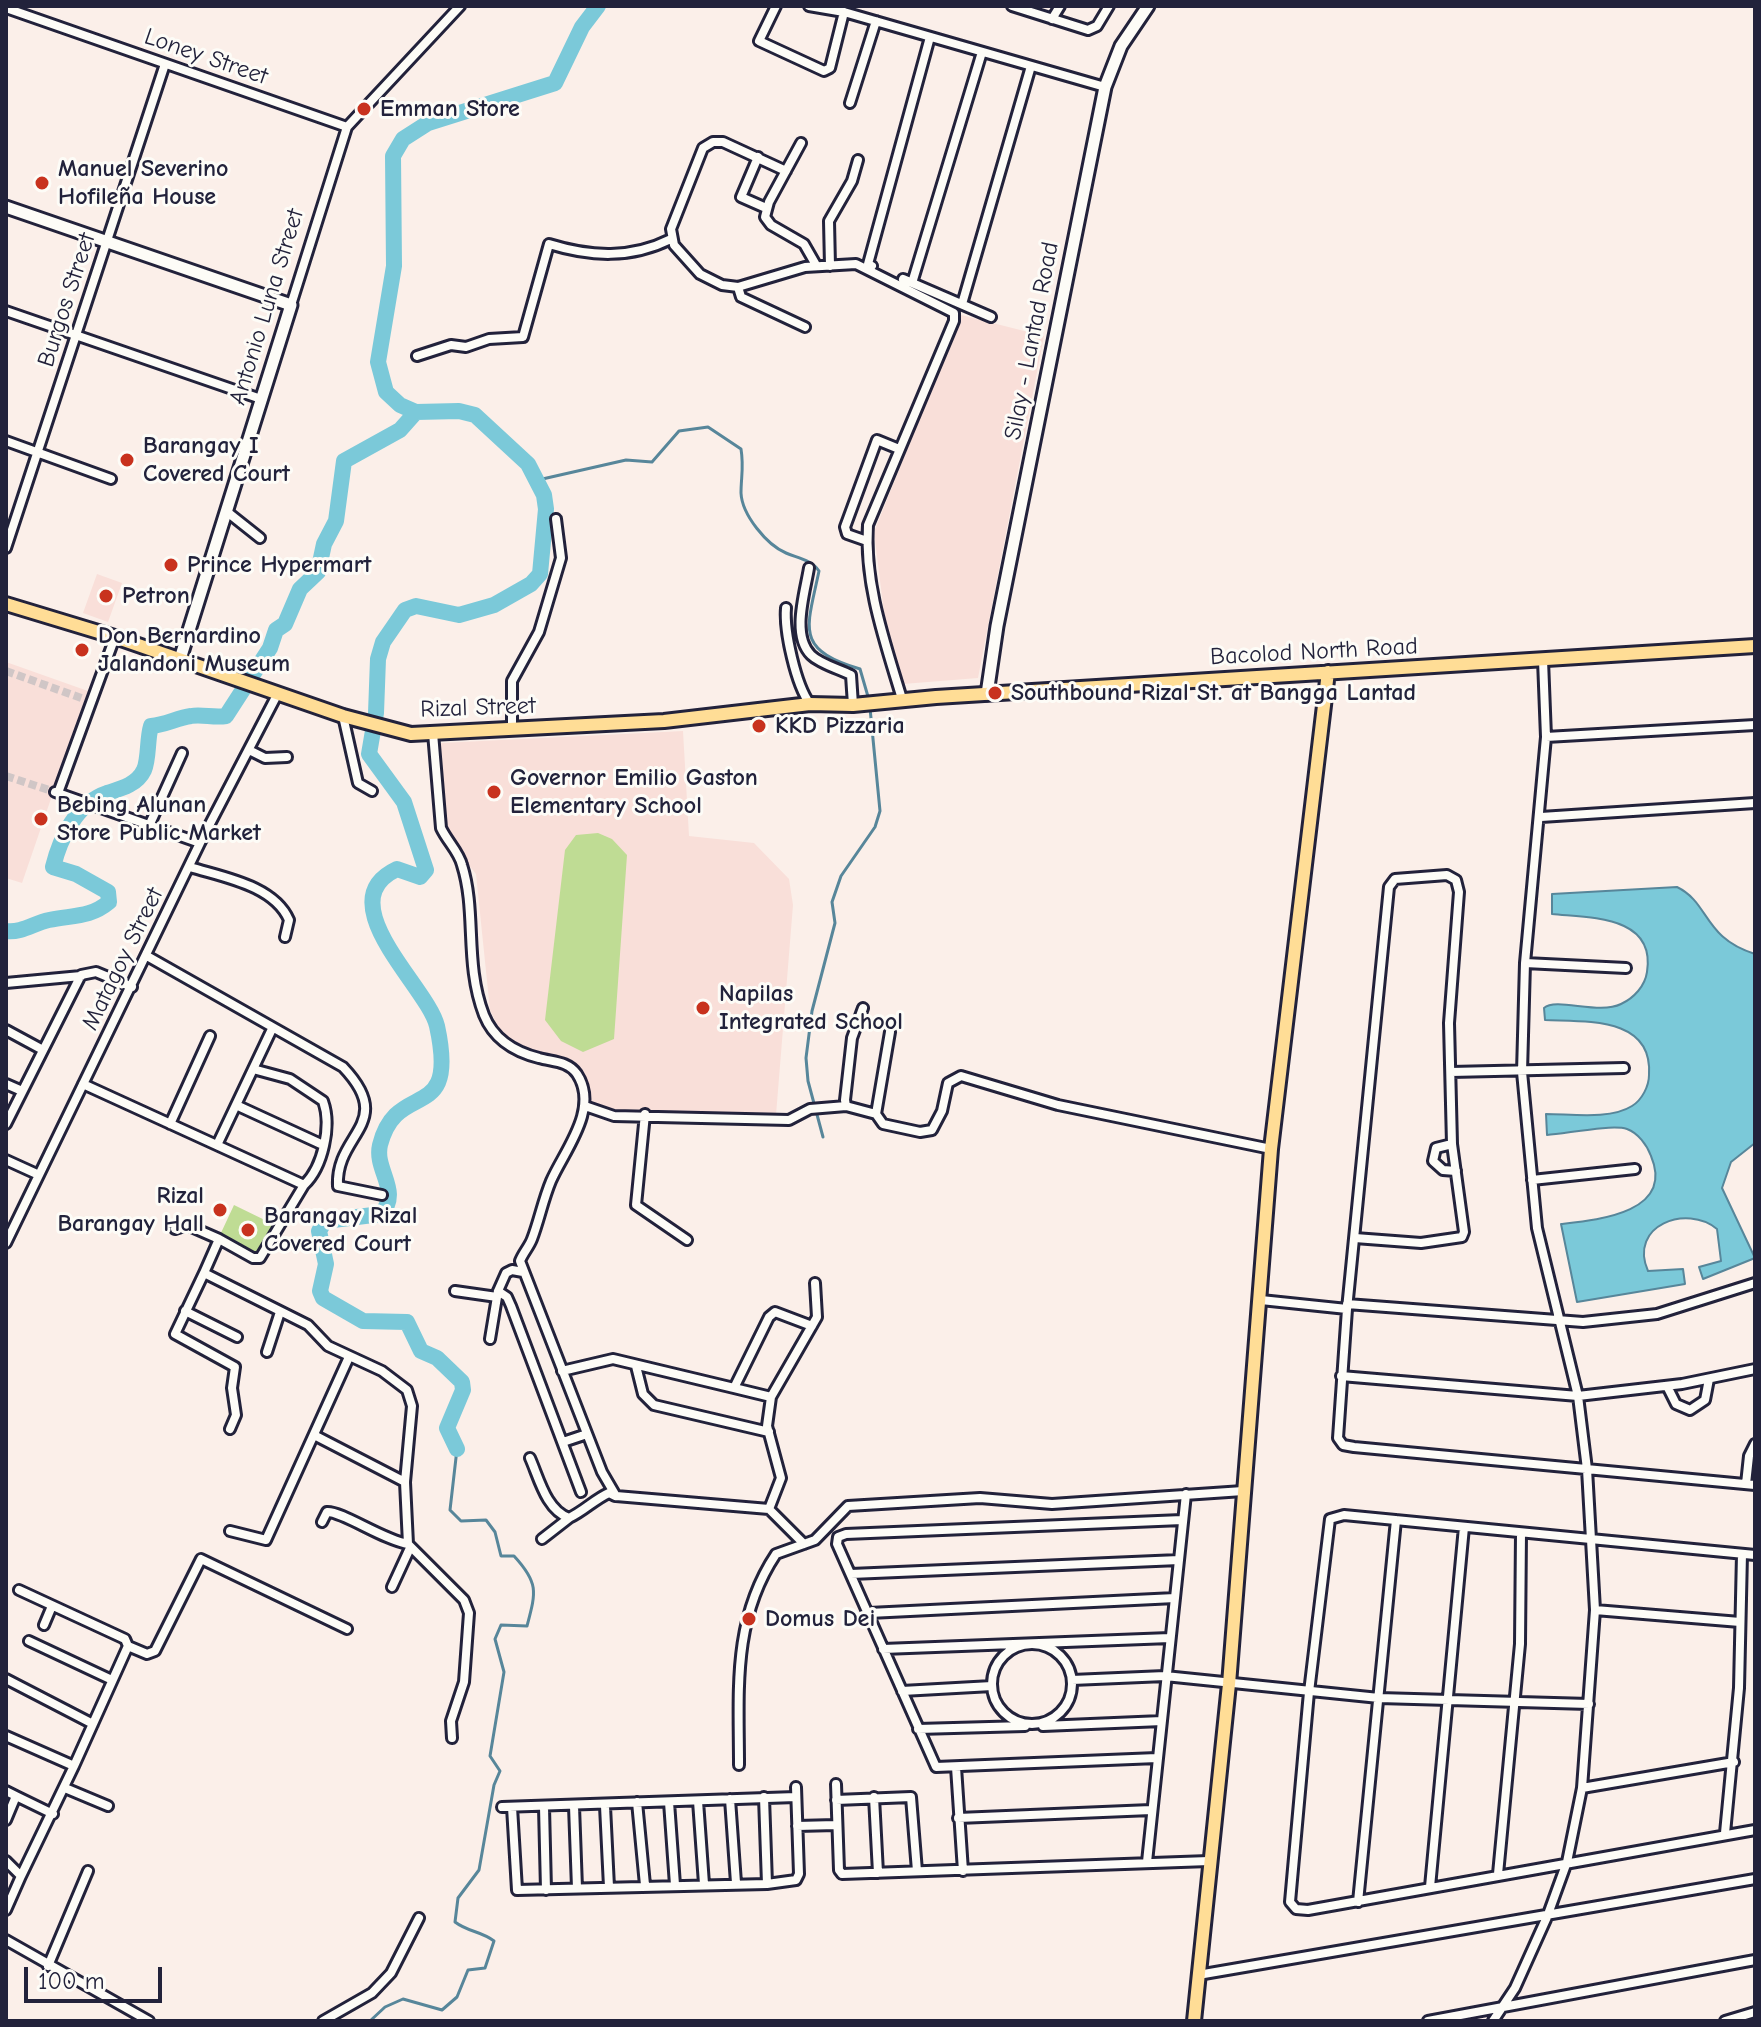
<!DOCTYPE html>
<meta charset="utf-8">
<style>
body{margin:0}
#map{position:relative;width:1761px;height:2027px;overflow:hidden;background:#fbefe9;font-family:"Comic Neue",sans-serif}
canvas{display:block}
.frame{position:absolute;inset:0;border:8px solid #22223b;pointer-events:none}
.scale{position:absolute;left:24px;top:1967px;width:138px;height:36px;box-sizing:border-box;border:4px solid #22223b;border-top:0;padding-left:10px;font-size:24px;line-height:28px;white-space:nowrap;color:#22223b;-webkit-text-stroke:6px #fdfcf7;paint-order:stroke}
</style>
<div id="map">
<canvas width="1761" height="2027"></canvas>
<div class="frame"></div>
<div class="scale">100 m</div>
</div>
<script>
const g = document.querySelector('canvas').getContext('2d');
g.lineJoin = 'round';
function fill(path, color) {
  g.fillStyle = color;
  g.fill(path, 'evenodd');
}
function trace(path, color, width, dash) {
  g.strokeStyle = color;
  g.lineWidth = width;
  g.lineCap = dash ? 'butt' : 'round';
  g.setLineDash(dash || []);
  g.stroke(path);
}
function label(font, color, halo, rows, align = 'center') {
  g.font = font + ' "Comic Neue",sans-serif';
  g.lineWidth = 6;
  g.setLineDash([]);
  g.textBaseline = 'middle';
  g.strokeStyle = halo;
  g.fillStyle = color;
  for (const [text, x, y, turn = 0] of rows) {
    g.save();
    g.translate(x, y);
    g.rotate((+turn || 0) * Math.PI / 180);
    g.textAlign = isNaN(turn) ? turn : align;
    if (halo) g.strokeText(text, 0, 0);
    g.fillText(text, 0, 0);
    g.restore();
  }
}
const built = new Path2D(`
 M961 315 1044 336 978 678 903 684 885 621 874 532Z
 M97 574 122 583 108 622 83 613Z
 M6 662 88 691 22 883 6 878Z
 M683 731 689 836 754 843 789 879 793 905 776 1115 612 1111 593 1106 586 1099 582 1073 567 1061 522 1051 498 1027 490 1010 476 874 444 834 437 750 441 743Z`);
const green = new Path2D(`
 M598 833 612 839 627 855 614 1039 583 1052 561 1041 545 1020 565 850 576 835Z
 M234 1205 275 1225 261 1255 220 1235Z`);
const water = new Path2D(`
 M1677 887C1710 903 1703 938 1755 954V1143L1731 1162 1722 1188 1755 1258 1703 1279 1699 1267 1721 1261 1717 1229C1687 1204 1628 1225 1648 1271L1683 1269 1685 1284 1577 1302 1561 1224C1597 1220 1675 1213 1651 1156 1647 1145 1638 1133 1627 1129 1611 1124 1565 1134 1547 1135L1546 1114C1571 1114 1610 1120 1632 1106 1642 1100 1649 1086 1649 1075 1653 1016 1585 1022 1545 1020L1544 1008C1556 997 1599 1015 1621 1004 1634 998 1645 986 1647 972 1656 915 1589 918 1552 914V894Z`);
const stream = new Path2D(`
 M538 480 626 460 652 462 679 431 708 427 741 449C744 467 741 477 741 493 742 515 767 545 786 553 798 558 812 560 819 571 807 629 794 649 860 669L869 700
 M823 1137 808 1081 806 1058 812 1011 835 923 832 902 841 876 875 827 880 811 870 708
 M370 2021 385 2007 403 1999 442 2010 457 1997 468 1970 485 1968 494 1941C481 1931 468 1932 455 1922L458 1898 479 1870 494 1785 500 1771 490 1756 504 1672 495 1639 501 1625 527 1626C536 1592 539 1583 514 1556H501L495 1532 486 1520 461 1521 450 1510 457 1449`);
const river = new Path2D(`
 M6 931C22 933 34 923 49 920 72 915 90 918 109 902L108 892 76 874 53 867C60 838 77 803 107 793 120 789 137 785 144 770 149 759 147 739 151 726 165 725 177 718 191 716 202 714 214 718 226 716L270 648 276 630 285 624 300 589 318 572 324 544 336 521 344 461 400 430 416 412
 M457 1449 447 1428 463 1390 462 1382 437 1358 421 1351 407 1322 363 1321 323 1298 320 1291 326 1264 319 1231 325 1221 381 1214C402 1191 374 1170 380 1145 397 1077 459 1127 437 1026 428 987 327 902 397 869L420 877 426 870 404 802 369 754 376 713 378 659 383 642 405 610 416 606 459 615 494 605 531 584 540 574 546 509 544 495 528 464 475 415 459 411 416 412 400 405 386 392 378 362 394 266 393 156 403 139 428 123 555 83 582 27 598 6`);
const streetTunnel = new Path2D(`
 M6 671 84 699
 M6 776 55 792`);
const street = new Path2D(`
 M776 6 759 41 824 71 830 68 844 12
 M809 6 844 12 1105 87
 M1012 6 1088 30 1097 26 1109 6
 M6 8 347 127
 M1052 19 1060 6
 M850 103 876 21
 M801 143 769 202 765 217 771 225 804 244 816 265
 M758 157 741 197 766 208
 M786 171 723 142H713L703 148 671 229 674 245 700 274 722 285 738 287 805 267 856 264 954 313V321L868 525C864 584 885 642 902 699
 M830 266 829 221 852 181 858 160
 M872 266 868 264 930 37
 M903 279 991 317
 M912 283 982 52
 M738 287 741 297 805 327
 M962 304 1031 66
 M291 305 347 127 460 6
 M6 311 261 399
 M417 356 451 345 466 347 489 339 523 337 549 244C591 257 631 259 671 239
 M6 441 111 479
 M226 511 260 538
 M867 541 847 534 845 527 877 440 899 449
 M6 548 165 64
 M809 568C805 593 791 635 811 655 820 664 839 669 851 675L853 705
 M786 608C784 632 796 685 810 704
 M343 716 358 783 372 791
 M512 729V681L539 632 561 558 556 519
 M433 733 441 828C447 841 459 852 462 865 477 912 464 963 484 1015 494 1040 515 1052 539 1058 553 1062 568 1061 577 1074 600 1109 564 1151 551 1181 543 1200 539 1221 532 1239 529 1247 523 1253 520 1261L602 1472 616 1496 769 1509 804 1544
 M1546 737 1755 725
 M249 750 265 758 287 757
 M55 792 200 843
 M58 793 115 637
 M1541 817 1755 803
 M149 826 182 753
 M190 867C222 877 274 885 289 920L285 937
 M147 956 343 1067C397 1124 335 1133 338 1186L382 1195
 M1525 963 1626 968
 M6 983 81 976
 M863 1008 852 1038 845 1100 846 1106 876 1114 883 1124 920 1132 932 1130 942 1111 948 1083 961 1076 1058 1105 1271 1149
 M6 1030 43 1050
 M253 1069 290 1079 323 1101C332 1126 323 1167 304 1185
 M1451 1072 1624 1068
 M6 1084 22 1091
 M83 1084 304 1185 260 1258H253L219 1239 204 1273 308 1325 328 1346 382 1371 407 1390 412 1406 405 1482 408 1544 464 1600 469 1613 464 1682 451 1721 452 1738
 M236 1105 323 1145
 M585 1106 614 1116 789 1120 810 1109 846 1106
 M645 1114 636 1205 687 1240
 M876 1114 890 1032
 M6 1124 81 975 96 972 132 987
 M170 1124 210 1036
 M1452 1144 1436 1148 1433 1161 1443 1170 1456 1171
 M217 1145 272 1029
 M6 1160 39 1175
 M1532 1180 1635 1169
 M175 1229 187 1225 219 1239
 M1355 1238 1421 1243 1462 1237 1464 1232 1452 1144 1449 1023 1459 892 1456 880 1447 875 1395 879 1389 887 1347 1309 1338 1438 1343 1445 1354 1447 1755 1485
 M6 1243 200 843 278 693
 M204 1273 175 1334 235 1367 232 1388 236 1415 230 1429
 M455 1291 497 1297
 M498 1291 507 1297 511 1306 581 1492
 M1261 1300 1347 1309
 M1347 1304 1583 1322 1657 1314 1755 1283
 M185 1311 237 1337
 M490 1339 498 1291 506 1273 512 1270 523 1272
 M267 1352 280 1312
 M636 1366 643 1394 654 1405 769 1432
 M562 1371 613 1359 734 1388
 M1341 1376 1578 1396 1682 1384 1755 1369
 M1667 1386 1676 1404 1690 1410 1705 1400 1709 1379
 M771 1397 734 1388 769 1317 775 1312 812 1326
 M314 1435 405 1482
 M563 1442 587 1434
 M530 1458C539 1478 546 1510 569 1518 584 1511 595 1499 609 1493L615 1496
 M1746 1484 1749 1456 1755 1444
 M769 1509 781 1478 767 1426 771 1397 817 1317 815 1283
 M322 1522 327 1512C342 1511 383 1540 408 1544
 M230 1531 266 1540 349 1357
 M542 1539 569 1518
 M1755 1555 1344 1515 1330 1519 1309 1692 1290 1902 1296 1909 1308 1910 1755 1830
 M851 1574 1179 1560
 M392 1587 410 1548
 M19 1590 125 1639 128 1646
 M1595 1610 1740 1622
 M869 1613 1175 1598
 M44 1625 52 1606
 M29 1641 112 1680
 M992 1684a40 40 0 1 1 80 0a40 40 0 1 1-80 0Z
 M883 1649 1170 1638
 M6 1679 93 1724
 M1072 1680 1165 1676 1379 1698 1589 1704
 M902 1691 992 1686
 M1043 1726 1162 1721
 M918 1729 1025 1726
 M6 1736 74 1766 128 1646 147 1654 155 1651 201 1559 347 1629
 M1157 1758 936 1767 837 1544 838 1537 846 1534 1182 1520
 M739 1765C739 1690 732 1620 776 1554L815 1540 848 1506 980 1498 1052 1504 1243 1491
 M956 1767 963 1871
 M836 1784 839 1870 842 1874 1209 1861
 M65 1788 108 1806
 M1582 1788 1734 1762
 M6 1791 16 1796 6 1820
 M16 1796 53 1814
 M764 1797 767 1884
 M874 1797 878 1873
 M730 1799 736 1883
 M836 1800 911 1797 917 1871
 M698 1801 704 1884
 M637 1802 645 1885
 M669 1802 675 1885
 M574 1806 577 1888
 M605 1806 609 1887
 M502 1807 796 1797
 M512 1807 517 1890 767 1884 796 1880 799 1874 796 1787
 M544 1807 546 1890
 M958 1818 1151 1810
 M797 1826 836 1825
 M1725 1833 1739 1688 1742 1554
 M6 1861 21 1876 6 1910
 M1147 1862 1186 1494
 M1498 1874 1520 1644 1521 1533
 M21 1876 74 1766
 M1430 1887 1464 1527
 M1358 1902 1396 1520
 M6 1940 149 2021
 M48 1966 88 1871
 M1198 1975 1755 1879
 M323 2021 372 1993 391 1973 419 1918
 M1428 2021 1755 1960
 M1493 2021 1515 1988 1547 1917 1567 1862 1582 1788 1595 1610 1587 1469 1578 1396 1537 1228 1522 1072 1525 963 1546 737 1543 660
 M1725 2021 1755 2012`);
const secondary = new Path2D(`
 M6 207 291 305 180 659
 M987 694 997 626 1105 87 1121 46 1148 6`);
const primary = new Path2D(`
 M6 604 115 637 343 716 411 734 664 721 810 704 853 705 936 697 1755 646
 M1194 2021 1229 1684 1271 1149 1328 672`);
const markers = [
 [364,109,8,"#c8321e"],
 [42,183,8,"#c8321e"],
 [127,460,8,"#c8321e"],
 [171,565,8,"#c8321e"],
 [106,596,8,"#c8321e"],
 [82,650,8,"#c8321e"],
 [995,693,8,"#c8321e"],
 [759,726,8,"#c8321e"],
 [494,792,8,"#c8321e"],
 [41,819,8,"#c8321e"],
 [703,1008,8,"#c8321e"],
 [220,1210,8,"#c8321e"],
 [248,1230,8,"#c8321e"],
 [749,1619,8,"#c8321e"]
];
const streetNames = [
 ["Loney Street",206,57,19],
 ["Burgos Street",67,300,-72],
 ["Antonio Luna Street",267,307,-73],
 ["Silay - Lantad Road",1032,341,-79],
 ["Bacolod North Road",1314,652,-3],
 ["Rizal Street",478,708,-2],
 ["Matagoy Street",123,959,-64]
];
const poiNames = [
 ["Emman Store",380,109],
 ["Manuel Severino",58,169],
 ["Hofileña House",58,197],
 ["Barangay I",143,446],
 ["Covered Court",143,474],
 ["Prince Hypermart",187,565],
 ["Petron",122,596],
 ["Don Bernardino",98,636],
 ["Jalandoni Museum",98,664],
 ["Southbound Rizal St. at Bangga Lantad",1011,693],
 ["KKD Pizzaria",775,726],
 ["Governor Emilio Gaston",510,778],
 ["Elementary School",510,806],
 ["Bebing Alunan",57,805],
 ["Store Public Market",57,833],
 ["Napilas",719,994],
 ["Integrated School",719,1022],
 ["Rizal",204,1196,"right"],
 ["Barangay Hall",204,1224,"right"],
 ["Barangay Rizal",264,1216],
 ["Covered Court",264,1244],
 ["Domus Dei",765,1619]
];
fill(built, '#f9dfd9');
fill(green, '#bfdc94');
fill(water, '#7bc9d9');
trace(water, '#57869a', 2);
trace(stream, '#57869a', 3);
trace(river, '#7bc9d9', 16);
trace(streetTunnel, '#d0c6c6', 8, [8, 4]);
trace(street, '#22223b', 14);
trace(secondary, '#22223b', 17);
trace(primary, '#22223b', 18);
trace(street, '#fdfcf7', 8);
trace(secondary, '#fdfcf7', 11);
trace(primary, '#ffdd96', 12);
for (const [x, y, r, color] of markers) {
  const dot = new Path2D();
  dot.arc(x, y, r, 0, 2 * Math.PI);
  g.fillStyle = color;
  g.fill(dot);
  trace(dot, '#fdfcf7', 3);
}
label('24px', '#22223b', '#fdfcf7', streetNames);
label('bold 24px', '#22223b', '#fdfcf7', poiNames, 'left');
</script>
